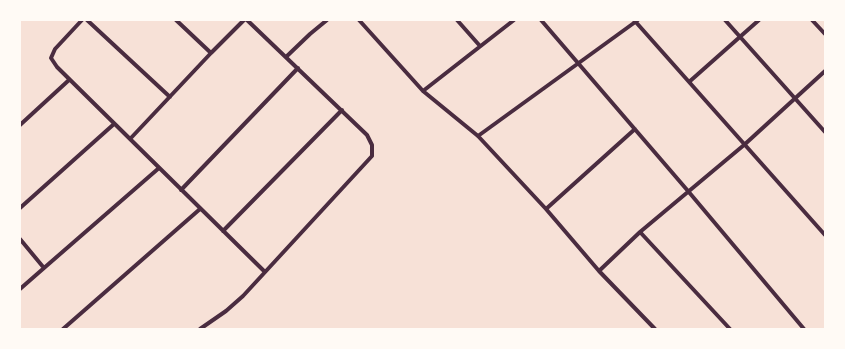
<!DOCTYPE html>
<style>
body{margin:0}
#map{position:relative;width:845px;height:349px;overflow:hidden;background:#f7e1d7;font-family:"Titillium Web",sans-serif}
canvas{display:block}
.frame{position:absolute;inset:0;border:21px solid #fffaf5;pointer-events:none}
</style>
<div id="map">
<canvas width="845" height="349"></canvas>
<div class="frame"></div>
</div>
<script>
const g = document.querySelector('canvas').getContext('2d');
g.lineJoin = 'round';
function trace(path, color, width, dash) {
  g.strokeStyle = color;
  g.lineWidth = width;
  g.lineCap = dash ? 'butt' : 'round';
  g.setLineDash(dash || []);
  g.stroke(path);
}
const minor = new Path2D(`
 M82 20 55 49 51 58 57 67 265 272
 M87 20 170 97
 M176 20 211 53
 M359 20 423 91 478 136 546 209 599 271 655 329
 M457 20 480 46
 M541 20 688 191 804 329
 M634 20 825 235
 M725 20 825 132
 M812 20 825 34
 M286 57 310 34 327 20
 M689 82 759 20
 M423 91 514 20
 M20 125 69 80
 M478 136 638 20
 M130 139 211 53 244 20
 M181 190 298 68
 M20 208 114 124
 M546 209 635 129
 M223 231 342 110
 M640 232 730 329
 M20 239 44 268
 M599 271 640 232 744 145 825 71
 M20 289 44 268 159 168
 M63 329 200 209
 M200 329 226 311 243 296 372 156V145L367 135 247 20`);
trace(minor, '#4a2c40', 4);
</script>
